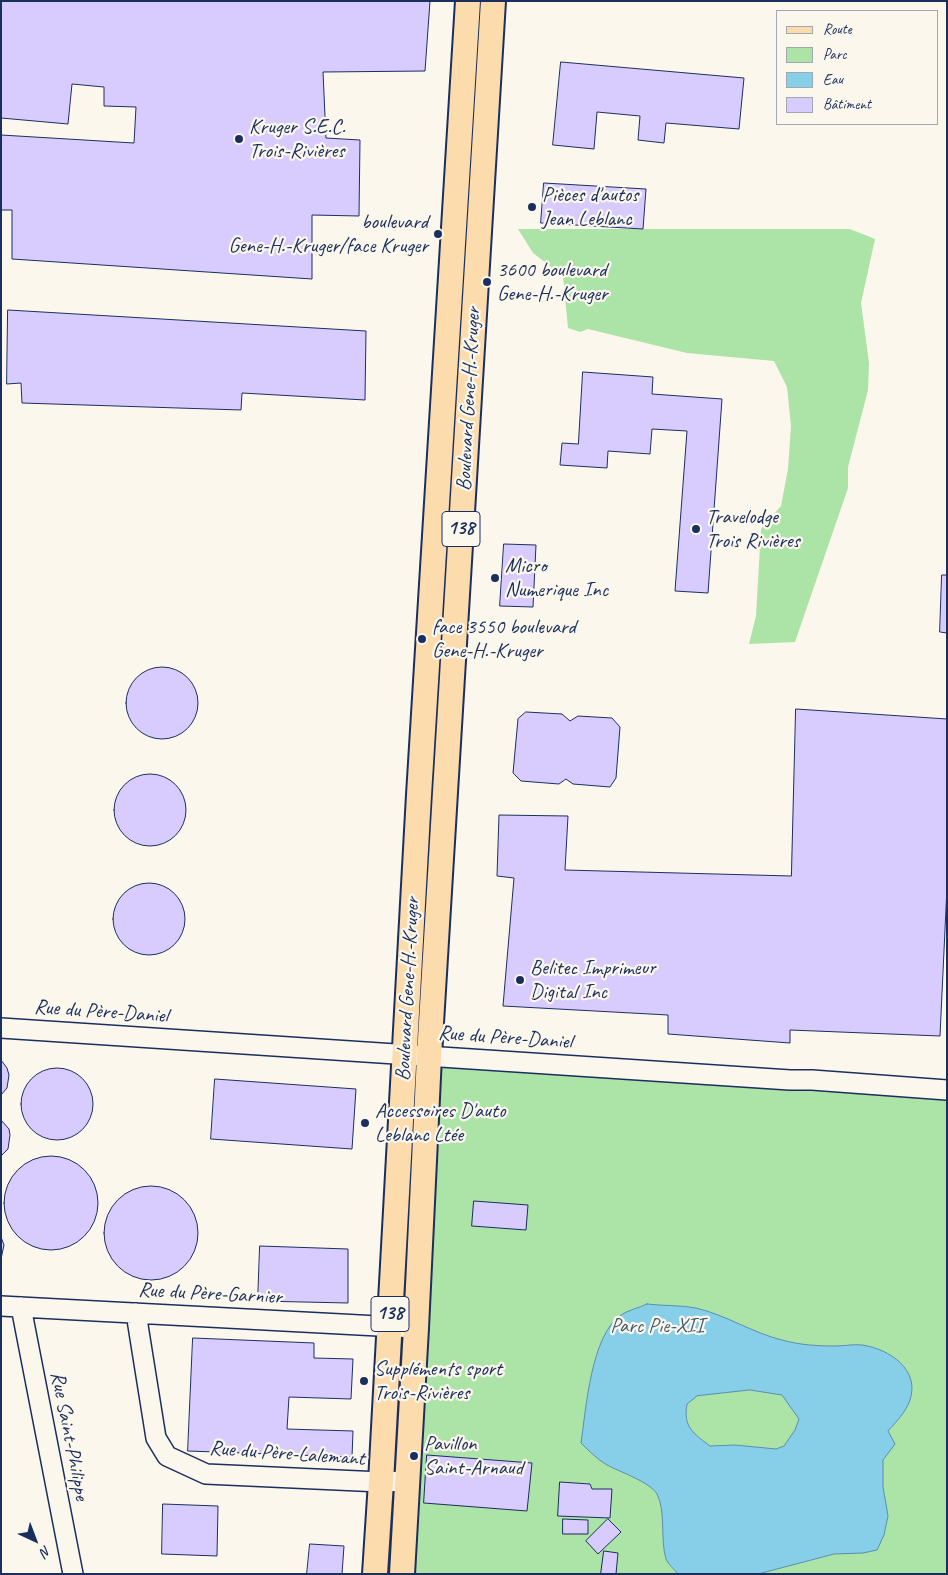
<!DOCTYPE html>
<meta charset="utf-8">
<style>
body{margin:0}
#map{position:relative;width:948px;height:1575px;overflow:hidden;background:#fbf7ec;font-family:Caveat,sans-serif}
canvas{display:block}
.frame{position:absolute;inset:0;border:2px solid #1b2f5e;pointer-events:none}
.legend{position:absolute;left:776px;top:10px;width:162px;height:115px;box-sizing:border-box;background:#fbf7ec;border:1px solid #a1a7b3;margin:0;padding:6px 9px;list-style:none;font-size:15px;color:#1b2f5e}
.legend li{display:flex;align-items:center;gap:10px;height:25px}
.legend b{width:25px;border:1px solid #a1a7b3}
.north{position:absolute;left:10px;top:1515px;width:50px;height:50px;-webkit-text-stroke:4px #fbf7ec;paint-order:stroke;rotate:137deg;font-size:14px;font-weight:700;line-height:20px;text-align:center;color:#1b2f5e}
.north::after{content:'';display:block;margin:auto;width:18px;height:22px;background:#1b2f5e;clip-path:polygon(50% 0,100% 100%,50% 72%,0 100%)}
</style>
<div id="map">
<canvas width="948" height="1575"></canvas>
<div class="frame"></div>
<ul class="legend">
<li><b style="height:6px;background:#fcdcac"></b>Route</li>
<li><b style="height:14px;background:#ace3a7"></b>Parc</li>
<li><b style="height:14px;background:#87cee8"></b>Eau</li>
<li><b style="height:14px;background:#d8cbfe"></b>Bâtiment</li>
</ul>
<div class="north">N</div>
</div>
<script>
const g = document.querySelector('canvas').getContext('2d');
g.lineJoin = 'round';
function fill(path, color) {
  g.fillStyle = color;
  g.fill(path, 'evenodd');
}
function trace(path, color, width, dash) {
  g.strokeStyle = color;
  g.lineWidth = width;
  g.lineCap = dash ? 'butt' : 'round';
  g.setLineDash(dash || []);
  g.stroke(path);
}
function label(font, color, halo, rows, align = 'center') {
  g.font = font + ' Caveat,sans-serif';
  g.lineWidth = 4.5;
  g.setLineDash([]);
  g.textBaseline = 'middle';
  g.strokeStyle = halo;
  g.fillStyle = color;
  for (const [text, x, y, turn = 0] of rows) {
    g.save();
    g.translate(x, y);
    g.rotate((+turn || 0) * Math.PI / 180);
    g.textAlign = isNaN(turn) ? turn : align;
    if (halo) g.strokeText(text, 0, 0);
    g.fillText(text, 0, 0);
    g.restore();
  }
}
const green = new Path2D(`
 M518 229H850L875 239 861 303 869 363 868 390 848 467V488L795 642 749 644 756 616 761 529 781 506 788 469 791 426 787 387 774 361 687 353 588 329 580 332 568 328 563 276 533 253Z
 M426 1066 947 1096V1574H406Z`);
const water = new Path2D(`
 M647 1304C663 1306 681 1305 696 1308 726 1315 753 1333 782 1340 800 1345 817 1346 835 1346 844 1346 854 1344 862 1345 890 1349 920 1370 910 1400 906 1412 896 1422 888 1431L895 1444 883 1460V1487L888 1516 884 1535 877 1550 863 1553 834 1554 758 1574H678C674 1569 668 1564 666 1559 660 1539 666 1511 657 1494 650 1482 620 1472 607 1465 597 1459 589 1451 581 1443 586 1409 591 1335 621 1315 628 1310 639 1308 647 1304ZM750 1390 782 1395 799 1419 795 1430 784 1446 776 1449 735 1445 710 1446C693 1433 683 1427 687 1404L697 1396Z`);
const building = new Path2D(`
 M1 1H430L425 71 323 72 326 138 360 140 359 216 312 215V279L12 259V210H1V135L134 143 136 107 104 106V87L72 84 68 124 1 118Z
 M561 62 744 78 739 129 666 123 664 143 638 140 640 116 597 112 594 149 553 145Z
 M544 183 646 189 643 229 541 223Z
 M8 310 366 331 365 400 242 393 241 410 22 403 21 383 7 384Z
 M583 372 653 377 652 394 722 399 708 593 675 591 687 431 652 429 650 454 608 451 607 468 560 465 562 443 578 444Z
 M504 544 536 545 533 607 500 606Z
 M942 575H947V633L940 632Z
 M126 703a36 36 0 1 1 72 0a36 36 0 1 1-72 0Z
 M796 709 947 719V887L940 1036 790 1030V1043L668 1034V1015L503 1006 514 878 497 876 499 815 568 816 565 870 791 876Z
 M526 712 562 714 570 721 578 716 612 718 620 727 616 778 610 787 573 784 566 779 559 784 521 781 513 773 518 719Z
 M114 810a36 36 0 1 1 72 0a36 36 0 1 1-72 0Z
 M113 919a36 36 0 1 1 72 0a36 36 0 1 1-72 0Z
 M1 1060 7 1068 9 1075 7 1088 1 1095Z
 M21 1104a36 36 0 1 1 72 0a36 36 0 1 1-72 0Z
 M215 1079 356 1089 352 1149 211 1139Z
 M1 1120 9 1129 10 1135 8 1149 1 1156Z
 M4 1203a47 47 0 1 1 94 0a47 47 0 1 1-94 0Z
 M104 1233a47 47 0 1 1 94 0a47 47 0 1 1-94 0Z
 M474 1201 528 1205 526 1230 472 1226Z
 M1 1237 4 1245 1 1259Z
 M260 1246 348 1249V1303L258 1301Z
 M193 1338 314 1343V1358L353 1359 351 1399 289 1397 287 1429 353 1431 352 1457 188 1451Z
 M427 1455 532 1463 527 1511 424 1503Z
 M560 1482 590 1484 592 1489H612L610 1518 558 1516Z
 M163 1504 218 1506 217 1556 162 1554Z
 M563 1519 588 1520V1534H563Z
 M608 1519 621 1532 598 1554 586 1541Z
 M310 1544 344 1546 342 1574H307Z
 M604 1551 618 1553 616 1574H601Z`);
const minor = new Path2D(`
 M1 1028 790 1080H812L947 1090
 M1 1306 416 1328
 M21 1307 73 1574
 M136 1313 156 1438 167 1456 206 1474 381 1482 406 1481`);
const major = new Path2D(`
 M375 1574 381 1482 419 795 468 1
 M402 1574 416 1328 429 1056 493 1`);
const markers = [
 [239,139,5,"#1b2f5e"],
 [532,207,5,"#1b2f5e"],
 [438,234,5,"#1b2f5e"],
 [487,282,5,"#1b2f5e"],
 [696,529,5,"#1b2f5e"],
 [495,578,5,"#1b2f5e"],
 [422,639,5,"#1b2f5e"],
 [520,980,5,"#1b2f5e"],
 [365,1123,5,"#1b2f5e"],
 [364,1381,5,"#1b2f5e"],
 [414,1456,5,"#1b2f5e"]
];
const shields = [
 [461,529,38],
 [390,1314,38]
];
const shieldNames = [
 ["138",461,529],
 ["138",390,1314]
];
const poiNames = [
 ["Kruger S.E.C.",249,127],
 ["Trois-Rivières",249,151],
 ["Pièces d'autos",542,195],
 ["Jean Leblanc",542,219],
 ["boulevard",428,222,"right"],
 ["Gene-H.-Kruger/face Kruger",428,246,"right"],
 ["3600 boulevard",497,270],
 ["Gene-H.-Kruger",497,294],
 ["Travelodge",706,517],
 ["Trois Rivières",706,541],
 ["Micro",505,566],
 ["Numerique Inc",505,590],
 ["face 3550 boulevard",432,627],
 ["Gene-H.-Kruger",432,651],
 ["Belitec Imprimeur",530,968],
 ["Digital Inc",530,992],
 ["Accessoires D'auto",375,1111],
 ["Leblanc Ltée",375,1135],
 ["Suppléments sport",374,1369],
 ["Trois-Rivières",374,1393],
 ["Pavillon",424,1444],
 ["Saint-Arnaud",424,1468]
];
const streetNames = [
 ["Boulevard Gene-H.-Kruger",469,399,-87],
 ["Boulevard Gene-H.-Kruger",408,989,-87],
 ["Rue du Père-Daniel",101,1012,4],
 ["Rue du Père-Daniel",505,1038,4],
 ["Rue du Père-Garnier",210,1294,3],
 ["Rue Saint-Philippe",69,1436,79],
 ["Rue du Père-Lalemant",287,1454,4]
];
const parkNames = [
 ["Parc Pie-XII",657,1326]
];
fill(green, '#ace3a7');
fill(water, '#87cee8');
trace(water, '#5c8eb1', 1);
fill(building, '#d8cbfe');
trace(building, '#1b2f5e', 1);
trace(minor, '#1b2f5e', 22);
trace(major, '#1b2f5e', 28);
trace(minor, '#fbf7ec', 19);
trace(major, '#fcdcac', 24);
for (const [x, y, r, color] of markers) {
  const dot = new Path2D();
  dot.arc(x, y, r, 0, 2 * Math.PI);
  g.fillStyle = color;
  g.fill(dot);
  trace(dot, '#fbf7ec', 2);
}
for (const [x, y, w] of shields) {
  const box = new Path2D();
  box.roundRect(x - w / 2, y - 17.5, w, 35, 4);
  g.fillStyle = '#fbf7ec';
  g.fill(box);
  trace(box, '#1b2f5e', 1);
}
label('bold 20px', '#1b2f5e', null, shieldNames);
label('21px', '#1b2f5e', '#fbf7ec', poiNames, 'left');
label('21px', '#1b2f5e', '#fbf7ec', streetNames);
label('21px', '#3f5c70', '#fbf7ec', parkNames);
</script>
